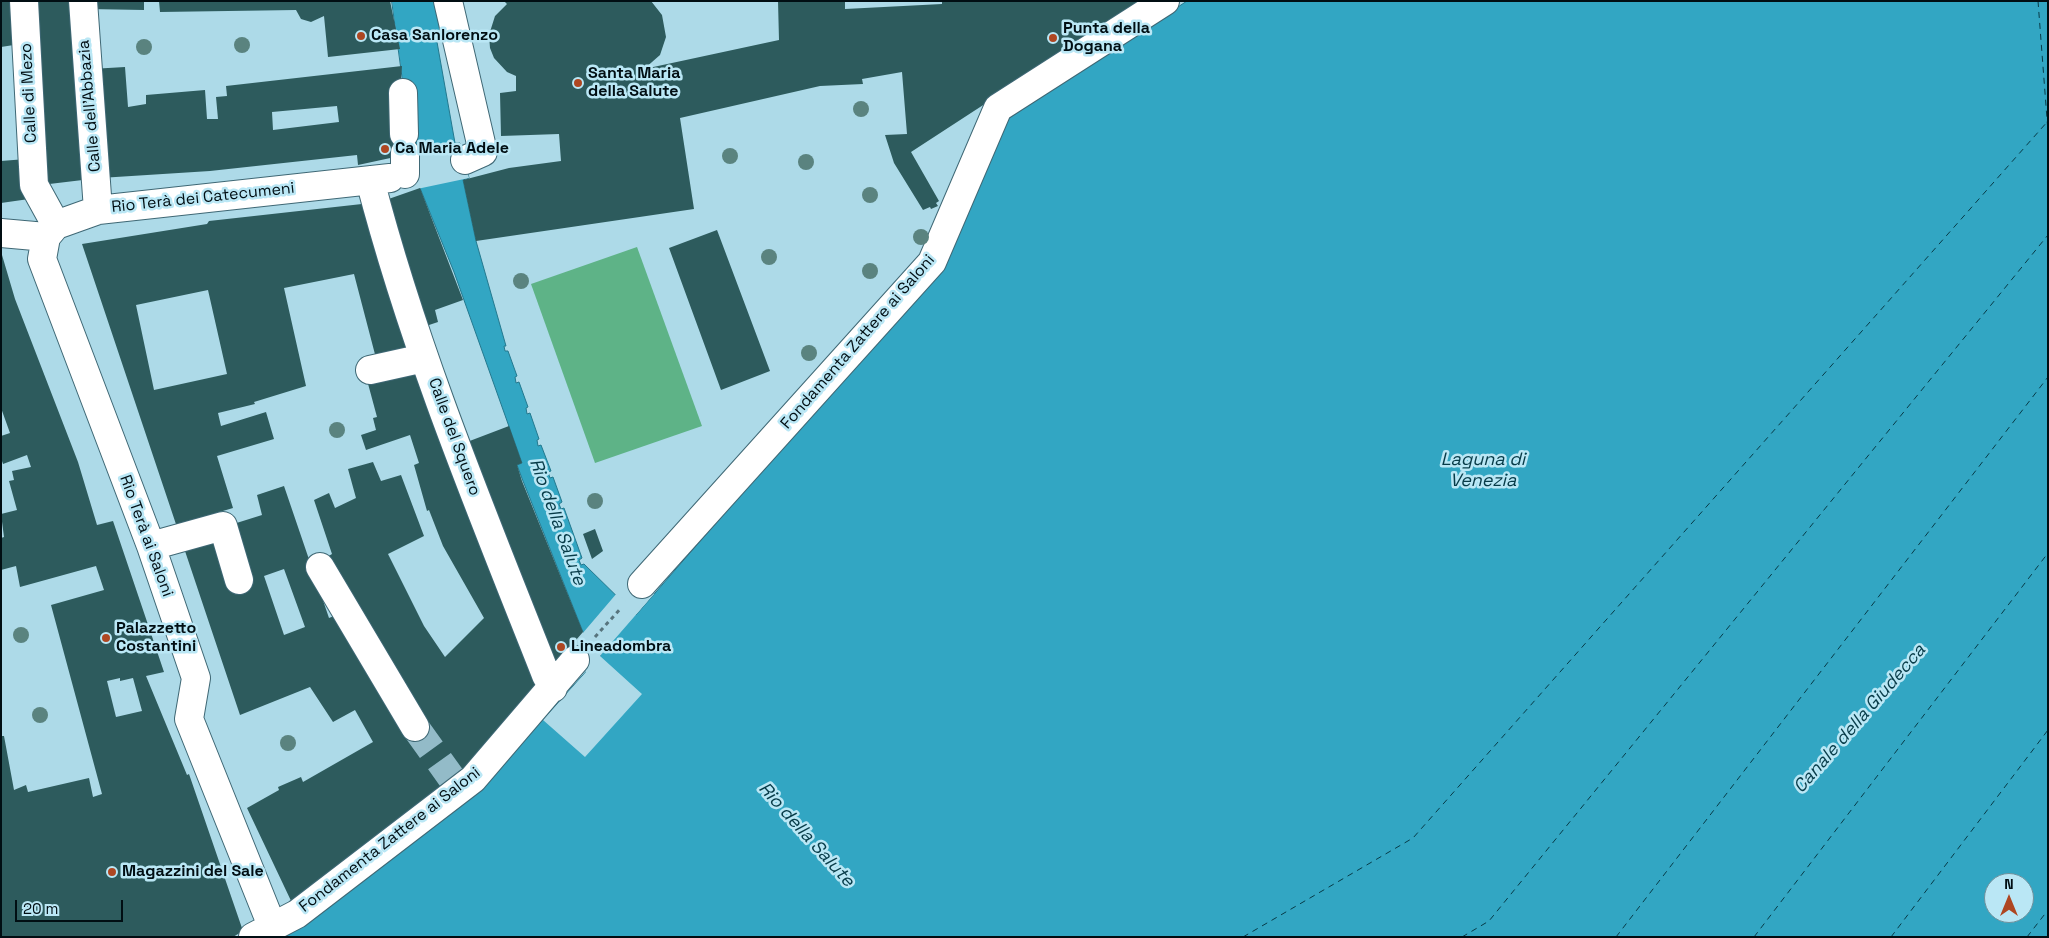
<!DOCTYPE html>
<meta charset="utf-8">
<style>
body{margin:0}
#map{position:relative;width:2049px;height:938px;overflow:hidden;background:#addae8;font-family:"Space Grotesk",sans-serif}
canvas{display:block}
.frame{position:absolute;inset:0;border:2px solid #010e13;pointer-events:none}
.north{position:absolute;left:1984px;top:873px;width:50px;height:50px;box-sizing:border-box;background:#bae7f5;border:1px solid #70909b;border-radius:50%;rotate:0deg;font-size:14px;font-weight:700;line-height:20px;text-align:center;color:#010e13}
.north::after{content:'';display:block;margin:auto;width:18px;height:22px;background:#ae4722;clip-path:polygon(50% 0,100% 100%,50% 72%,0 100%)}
.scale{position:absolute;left:15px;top:900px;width:108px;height:22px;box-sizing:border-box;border:2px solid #010e13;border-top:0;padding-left:6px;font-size:15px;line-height:18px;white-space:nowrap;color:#010e13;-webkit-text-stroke:4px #bae7f5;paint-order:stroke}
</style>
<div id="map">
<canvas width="2049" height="938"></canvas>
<div class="frame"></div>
<div class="north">N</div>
<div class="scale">20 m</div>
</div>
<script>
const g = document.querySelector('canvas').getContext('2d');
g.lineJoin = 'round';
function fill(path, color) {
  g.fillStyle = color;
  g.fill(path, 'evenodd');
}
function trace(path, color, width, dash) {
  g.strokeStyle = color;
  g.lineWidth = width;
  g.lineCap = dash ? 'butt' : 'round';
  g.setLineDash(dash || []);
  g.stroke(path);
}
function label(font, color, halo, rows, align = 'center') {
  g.font = font + ' "Space Grotesk",sans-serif';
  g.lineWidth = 5;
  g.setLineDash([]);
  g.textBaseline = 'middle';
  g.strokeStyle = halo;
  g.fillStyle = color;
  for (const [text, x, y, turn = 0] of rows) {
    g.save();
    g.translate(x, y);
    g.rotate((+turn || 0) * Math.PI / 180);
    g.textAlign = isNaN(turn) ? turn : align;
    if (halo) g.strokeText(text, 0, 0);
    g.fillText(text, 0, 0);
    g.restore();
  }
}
const green = new Path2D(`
 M637 247 702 426 595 463 531 284Z`);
const water = new Path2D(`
 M392 1H436L443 34 437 42 455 143H460L469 178 463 180 476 241 506 346H504L505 351H508L517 376 515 377 516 383 519 382 528 407 526 408 527 414 530 413 539 439 537 440 538 446 541 445 551 471 548 472 550 478 553 477 562 502 559 504 561 509 564 508 582 558 579 560 581 565 584 564 636 615 940 265 1009 118 1187 1H2048V937H283L481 788 601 655 583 632 523 481 517 465 522 463 454 272 420 188 412 150ZM1994 883H2024V913H1994Z`);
const pier = new Path2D(`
 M460 143 469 178 417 189 410 154Z
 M617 593 636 611 652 593 654 594 600 656 642 694 585 757 543 720 586 672 585 670 598 655 582 634Z`);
const ferry = new Path2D(`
 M2038 1 2048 132
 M1243 937 1413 838 2048 121
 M1462 937 1489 921 2048 235
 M1616 937 2048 377
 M1754 937 2048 553
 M1891 937 2048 730
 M2027 937 2048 910`);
const building = new Path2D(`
 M1 1H17L20 44 1 47Z
 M31 1H78L91 179 41 185Z
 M88 1H144V10L88 9Z
 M159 1H390L400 49 328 57 324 16 311 22 301 19 296 10 160 12Z
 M504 1H651L662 15 666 37 660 55 644 69 779 40 778 1H845V9L942 4V1H1143L911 152 939 201 936 203 938 206 931 209 930 207 923 210 894 163 885 135 907 134 902 72 862 79 863 84 820 86 680 118 694 209 476 241 463 180 509 168 561 161 559 134 501 136 500 93 516 91V76L507 72 494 58 490 48 489 35 495 16 507 4Z
 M402 66 395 157 358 165 357 155 210 171 100 178 91 69 125 67 128 107 146 104V95L205 90 207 119H218L216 97 227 96 226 86ZM337 106 339 122 273 130 272 112Z
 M26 159 29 199 1 203V161Z
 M420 188 463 300 435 310 438 322 420 328 380 202Z
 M371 203 413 353 377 362 354 274 284 288 306 386 254 402 255 404 218 413 221 426 266 412 274 439 217 456 233 508 216 513 237 585 227 526 262 515 257 495 284 486 329 618 344 612 327 557 332 554 314 500 329 493 335 508 356 498 348 469 373 462 381 481 401 475 424 536 388 554 424 626 445 657 484 618 443 546 429 510 427 511 414 465 419 463 410 435 366 450 361 435 376 430 373 418 377 417 367 380 422 367 545 680 481 755 293 905 247 808 279 790 278 787 301 777 303 782 373 742 355 710 333 722 310 687 240 715 82 244 207 224 209 221ZM208 290 227 374 154 390 136 305ZM284 569 305 627 284 635 264 576Z
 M717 230 770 371 721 390 669 248Z
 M2 255 15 299 78 462 97 525 113 521 164 672 146 676 187 775 189 774 243 931 233 937H1V736H4L14 790 26 785 28 792 89 778 93 797 102 794 51 605 104 590 96 566 20 587 16 566 1 570V538L4 537 1 514 17 510 9 481 14 480 12 471 31 467 27 455 3 464 1 458V436L10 433 1 408ZM120 678V681L133 678 142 711 116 717 107 681Z
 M509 426 522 463 517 465 522 481 583 632 549 671 467 442Z
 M595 529 603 551 592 559 583 534Z`);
const pedestrianTunnel = new Path2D(`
 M415 727 453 780`);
const path = new Path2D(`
 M595 637 621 608`);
const pedestrian = new Path2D(`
 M24 1 34 185 56 225
 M83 1 98 210
 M448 1 483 152 465 160
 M403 93 404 134
 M405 153V174
 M370 180C414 350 482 513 546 675L553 688
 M1 233 46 237
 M370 370 424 358
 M151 546 223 526 239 580
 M320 567 415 727
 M642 584 932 262 998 108 1165 1
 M272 926 189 719 196 678 151 546 42 259 46 237 56 225 98 210 390 178
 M253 937 297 914 473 779 575 660`);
const trees = [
 [242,45],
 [144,47],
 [861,109],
 [730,156],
 [806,162],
 [870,195],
 [921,237],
 [769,257],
 [870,271],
 [521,281],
 [809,353],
 [337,430],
 [595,501],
 [21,635],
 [40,715],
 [288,743]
];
const markers = [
 [361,36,5,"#ae4722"],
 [1053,38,5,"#ae4722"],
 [578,83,5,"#ae4722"],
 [385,149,5,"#ae4722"],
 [106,638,5,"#ae4722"],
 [561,647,5,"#ae4722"],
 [112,872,5,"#ae4722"]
];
const poiNames = [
 ["Punta della",1063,29],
 ["Dogana",1063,47],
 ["Casa Sanlorenzo",371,36],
 ["Santa Maria",588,74],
 ["della Salute",588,92],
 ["Ca Maria Adele",395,149],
 ["Palazzetto",116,629],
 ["Costantini",116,647],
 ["Lineadombra",571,647],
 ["Magazzini del Sale",122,872]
];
const streetNames = [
 ["Calle di Mezo",29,93,-93],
 ["Calle dell'Abbazia",90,106,-95],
 ["Rio Terà dei Catecumeni",203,198,-6],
 ["Fondamenta Zattere ai Saloni",858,342,-49],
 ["Calle del Squero",454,437,70],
 ["Rio Terà ai Saloni",146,536,70],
 ["Fondamenta Zattere ai Saloni",390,840,-38]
];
const waterNames = [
 ["Laguna di",1483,460],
 ["Venezia",1483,481],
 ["Rio della Salute",557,522,70],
 ["Canale della Giudecca",1860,719,-49],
 ["Rio della Salute",806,835,48]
];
fill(green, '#5eb387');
fill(water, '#32a6c3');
trace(water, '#23788e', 1);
fill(pier, '#addae8');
trace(ferry, '#073b48', 1, [6, 5]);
fill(building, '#2d5b5d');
trace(pedestrianTunnel, '#93bbc8', 28, [28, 14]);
trace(pedestrian, '#3f6875', 30);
trace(path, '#57747d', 3, [4, 4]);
trace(pedestrian, '#fff', 28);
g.fillStyle = '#5a837f';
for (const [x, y] of trees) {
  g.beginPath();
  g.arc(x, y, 8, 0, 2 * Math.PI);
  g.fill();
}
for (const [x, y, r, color] of markers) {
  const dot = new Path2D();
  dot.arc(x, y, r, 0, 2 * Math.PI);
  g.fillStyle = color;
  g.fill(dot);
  trace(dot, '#bae7f5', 2);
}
label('bold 16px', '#010e13', '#bae7f5', poiNames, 'left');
label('16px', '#010e13', '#bae7f5', streetNames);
label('italic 18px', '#073b48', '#bae7f5', waterNames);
</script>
